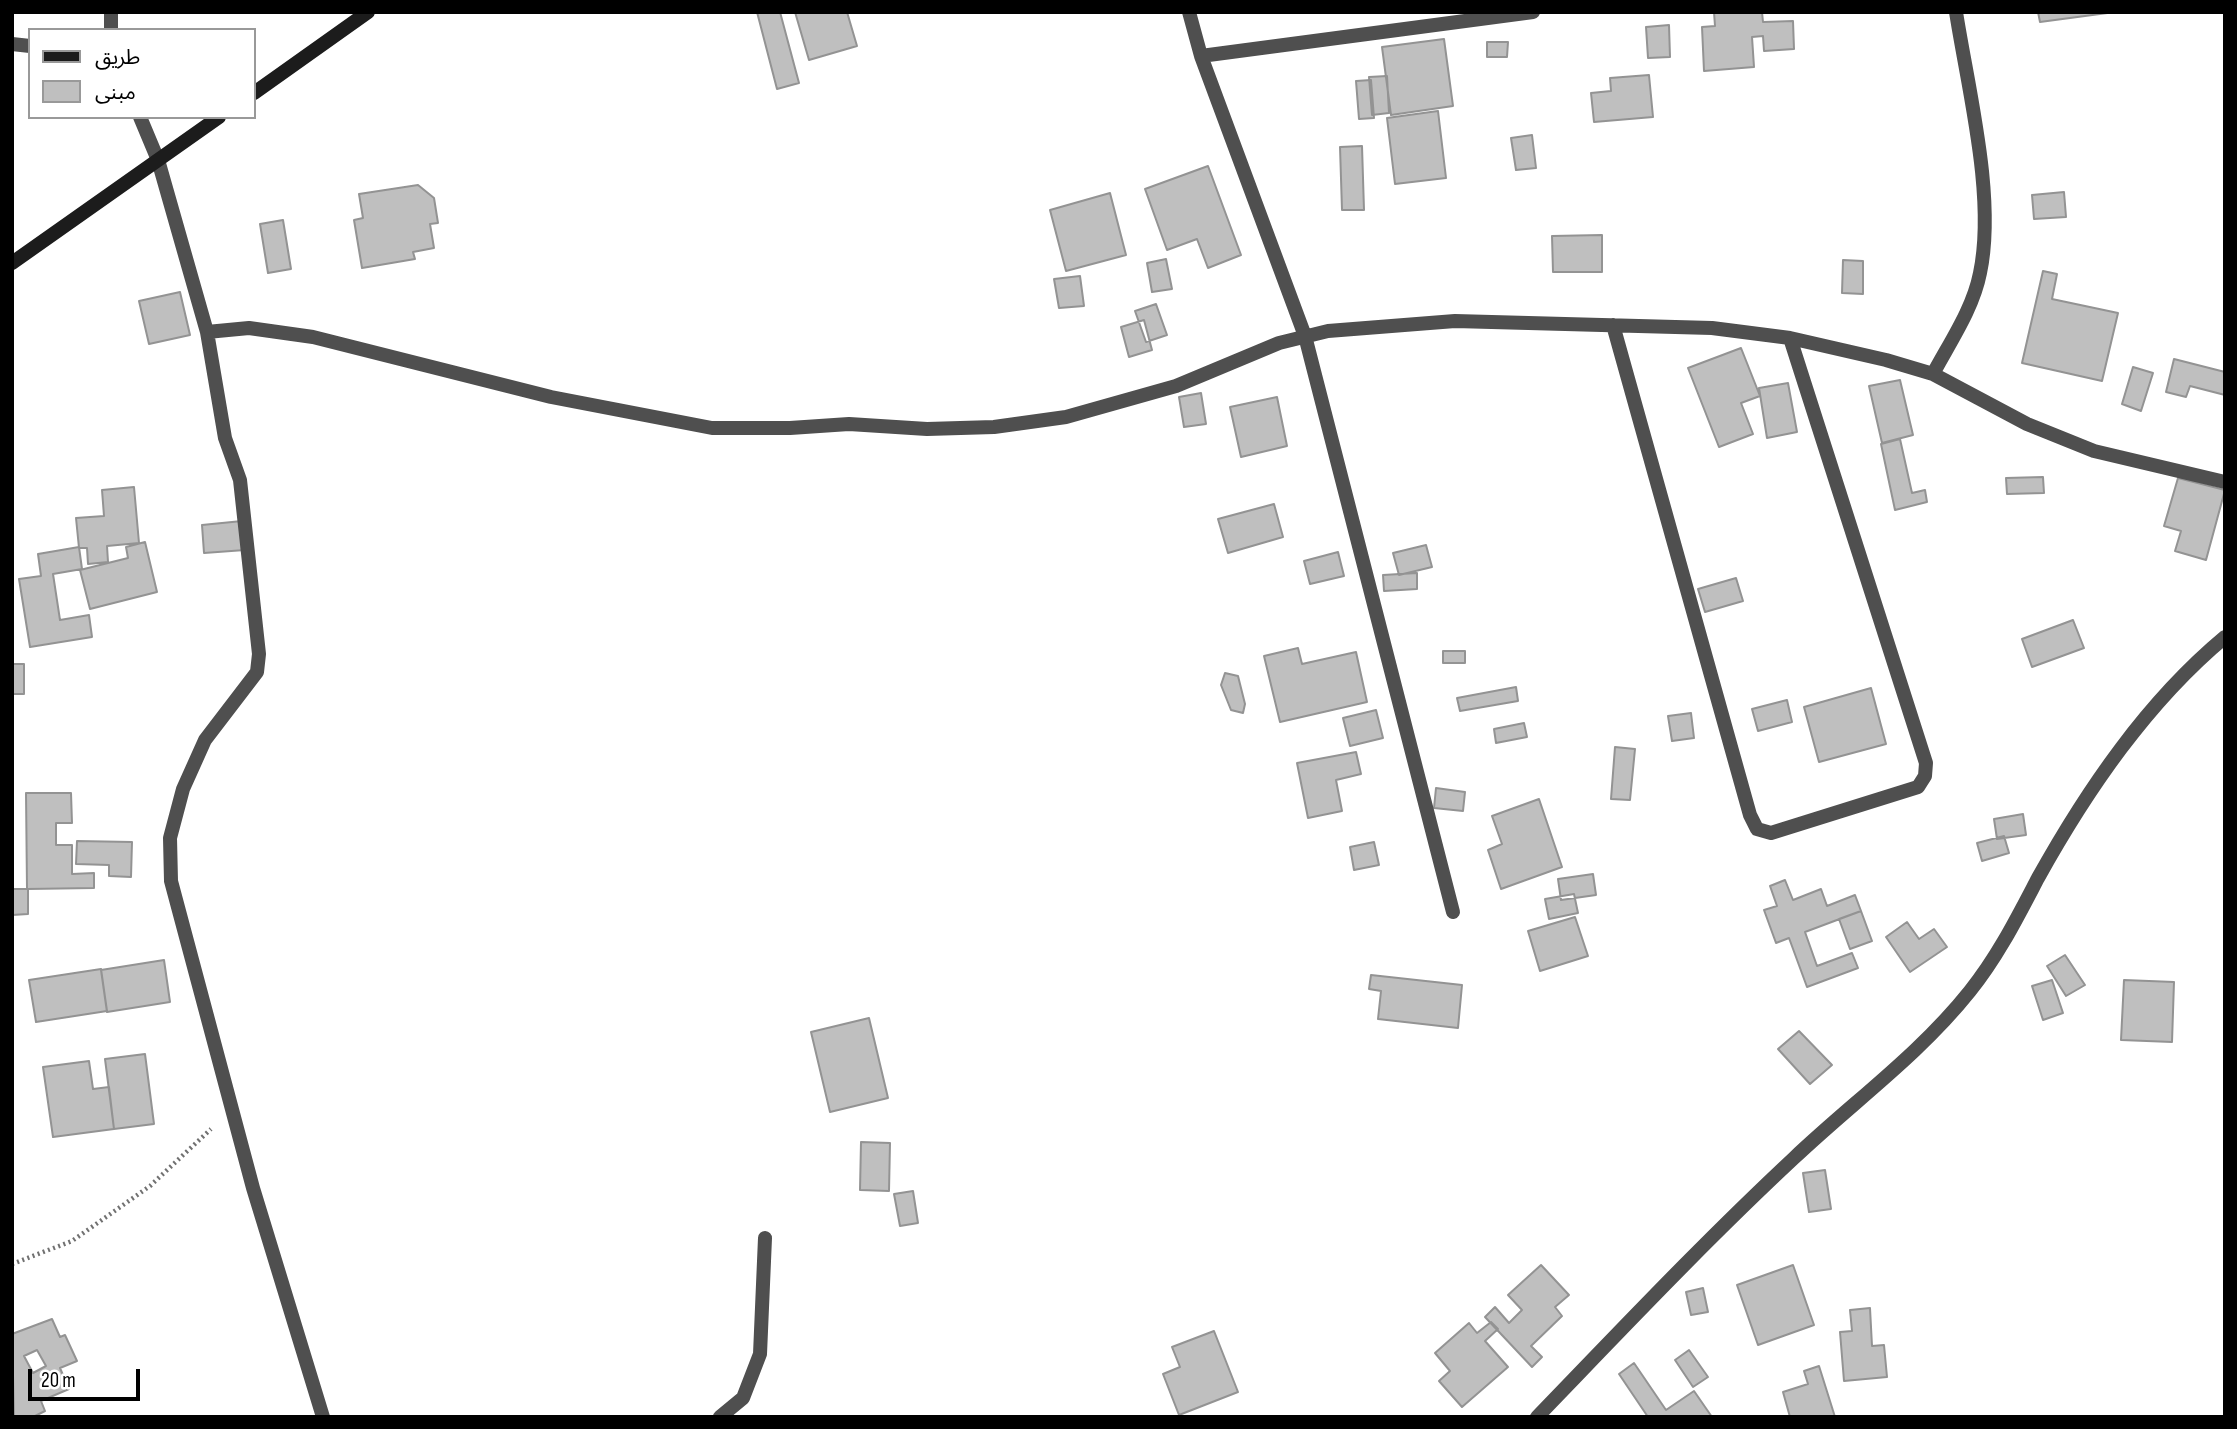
<!DOCTYPE html>
<meta charset="utf-8">
<style>
body{margin:0}
#map{position:relative;width:2237px;height:1429px;overflow:hidden;background:#fff;font-family:"Sofia Sans Condensed","Noto Sans Arabic",sans-serif}
canvas{display:block}
.frame{position:absolute;inset:0;border:14px solid #000;pointer-events:none}
.legend{position:absolute;left:28px;top:28px;width:228px;height:91px;box-sizing:border-box;background:#fff;border:2px solid #999;margin:0;padding:9px 12px;list-style:none;font-size:21px;color:#000}
.legend li{display:flex;align-items:center;gap:14px;height:35px}
.legend b{width:35px;border:2px solid #999}
.scale{position:absolute;left:28px;top:1369px;width:112px;height:32px;box-sizing:border-box;border:4px solid #000;border-top:0;padding-left:9px;font-size:21px;line-height:24px;white-space:nowrap;color:#000;-webkit-text-stroke:5px #fff;paint-order:stroke}
</style>
<div id="map">
<canvas width="2237" height="1429"></canvas>
<div class="frame"></div>
<ul class="legend">
<li><b style="height:9px;background:#1c1c1c"></b>طريق</li>
<li><b style="height:19px;background:#bfbfbf"></b>مبنى</li>
</ul>
<div class="scale">20 m</div>
</div>
<script>
const g = document.querySelector('canvas').getContext('2d');
g.lineJoin = 'round';
function fill(path, color) {
  g.fillStyle = color;
  g.fill(path, 'evenodd');
}
function trace(path, color, width, dash) {
  g.strokeStyle = color;
  g.lineWidth = width;
  g.lineCap = dash ? 'butt' : 'round';
  g.setLineDash(dash || []);
  g.stroke(path);
}
const building = new Path2D(`
 M757 12H780L799 83 777 89Z
 M795 12H847L857 46 809 60Z
 M1714 12H1762L1763 22 1793 21 1794 49 1764 51 1763 36 1752 37 1754 67 1704 71 1702 27 1715 26Z
 M2038 12H2115L2040 22Z
 M1669 25 1670 57 1648 58 1646 27Z
 M1444 39 1453 106 1391 115 1382 47Z
 M1487 42H1508L1507 57H1487Z
 M1649 75 1653 117 1594 122 1591 93 1611 91 1610 78Z
 M1387 76 1389 113 1372 115 1369 77Z
 M1371 80 1374 118 1359 119 1356 81Z
 M1438 111 1446 178 1395 184 1387 118Z
 M1532 135 1536 168 1516 170 1511 138Z
 M1362 146 1364 210H1342L1340 147Z
 M1208 166 1241 255 1208 268 1197 239 1167 250 1145 189Z
 M418 185 434 198 438 223 430 224 434 248 413 252 415 259 362 268 354 220 363 218 359 194Z
 M2064 192 2066 217 2034 219 2032 195Z
 M1110 193 1126 255 1066 271 1050 210Z
 M283 220 291 269 268 273 260 224Z
 M1602 235V272H1553L1552 236Z
 M1166 259 1172 289 1152 292 1147 263Z
 M1843 260 1863 261V294L1842 293Z
 M2043 271 2057 274 2052 299 2118 313 2102 381 2022 363Z
 M1080 276 1084 306 1059 308 1054 279Z
 M180 292 190 335 149 344 139 301Z
 M1156 304 1167 335 1146 342 1135 311Z
 M1144 320 1152 350 1129 357 1121 327Z
 M1741 348 1760 396 1741 403 1753 434 1719 447 1688 368Z
 M2174 359 2225 372V395L2190 386 2186 397 2166 392Z
 M2133 367 2153 373 2141 411 2122 404Z
 M1900 380 1913 435 1882 443 1869 386Z
 M1788 383 1797 432 1767 438 1759 388Z
 M1201 393 1206 424 1184 427 1179 397Z
 M1277 397 1287 446 1241 457 1230 407Z
 M1900 439 1912 493 1925 490 1927 502 1895 510 1881 444Z
 M2043 477 2044 493 2007 494 2006 478Z
 M2178 478 2225 490 2206 560 2175 551 2181 531 2164 526Z
 M134 487 139 543 107 546 108 562 88 564 87 548H79L76 518 104 516 102 490Z
 M1274 504 1283 537 1228 553 1218 519Z
 M242 521 245 550 204 553 202 525Z
 M145 542 157 592 90 609 80 570 128 558 126 547Z
 M1426 545 1432 567 1399 575 1393 553Z
 M79 547 82 569 53 574 60 620 89 615 92 637 30 647 19 579 41 576 38 554Z
 M1338 552 1344 576 1310 584 1304 561Z
 M1417 573V589L1384 591 1383 575Z
 M1736 578 1743 601 1705 612 1698 589Z
 M2073 620 2084 648 2032 667 2022 639Z
 M1298 648 1302 664 1356 652 1367 702 1280 722 1264 656Z
 M1443 651H1465V663H1443Z
 M12 664H24V694H12Z
 M1225 673 1238 676 1245 704 1243 713 1231 710 1221 685Z
 M1516 687 1518 701 1460 711 1457 698Z
 M1871 688 1886 744 1819 762 1804 707Z
 M1787 700 1792 722 1758 731 1752 709Z
 M1376 710 1383 738 1350 746 1343 718Z
 M1691 713 1694 738 1672 741 1668 716Z
 M1524 723 1527 737 1496 743 1494 729Z
 M1615 747 1635 749 1630 800 1611 799Z
 M1356 752 1361 774 1336 780 1342 811 1308 818 1297 763Z
 M1436 788 1465 792 1463 811 1434 808Z
 M26 793H71L72 823H56V845H72V874L94 873V888L27 889Z
 M1539 799 1562 867 1501 889 1488 850 1502 844 1492 816Z
 M2023 814 2026 835 1997 839 1994 819Z
 M2004 836 2009 853 1982 861 1977 843Z
 M77 841 132 842 131 877 109 876V865L76 864Z
 M1374 842 1379 865 1354 870 1350 847Z
 M1593 874 1596 895 1561 900 1558 879Z
 M1785 880 1793 900 1821 889 1827 906 1855 895 1861 911 1805 932 1817 966 1852 953 1858 968 1807 987 1789 938 1776 943 1764 910 1777 906 1770 886Z
 M12 889H28V914L12 915Z
 M1574 894 1578 913 1549 919 1545 899Z
 M1861 911 1872 941 1850 949 1839 919Z
 M1575 917 1588 956 1540 971 1528 931Z
 M1907 922 1919 939 1934 929 1947 947 1910 972 1886 937Z
 M2065 955 2085 985 2066 996 2047 966Z
 M164 960 170 1002 107 1012 101 970Z
 M101 969 107 1011 36 1022 29 980Z
 M1371 975 1462 985 1458 1028 1378 1019 1381 991 1369 989Z
 M2052 980 2063 1013 2043 1020 2032 986Z
 M2124 980 2174 982 2172 1042 2121 1040Z
 M869 1018 888 1098 830 1112 811 1032Z
 M1799 1031 1832 1065 1810 1084 1778 1049Z
 M145 1054 154 1124 114 1129 105 1059Z
 M89 1061 93 1089 109 1087 114 1129 53 1137 43 1067Z
 M861 1142 890 1143 889 1191 860 1190Z
 M1825 1170 1831 1209 1809 1212 1803 1173Z
 M913 1191 918 1223 900 1226 894 1194Z
 M1541 1265 1569 1295 1555 1307 1562 1316 1531 1346 1542 1357 1532 1367 1485 1317 1495 1307 1509 1323 1522 1310 1508 1295Z
 M1793 1265 1814 1325 1758 1345 1737 1285Z
 M1703 1288 1708 1312 1691 1315 1686 1292Z
 M1870 1308 1872 1346 1884 1345 1887 1377 1844 1381 1840 1332 1852 1331 1850 1310Z
 M52 1319 60 1337 65 1335 77 1361 60 1368 69 1389 41 1401 45 1411 33 1417H14L12 1334ZM37 1350 46 1366 33 1373 24 1356Z
 M1491 1322 1498 1329 1485 1341 1508 1367 1462 1407 1439 1381 1450 1371 1435 1353 1469 1323 1477 1333Z
 M1214 1331 1238 1392 1179 1415 1163 1374 1180 1367 1172 1347Z
 M1689 1350 1708 1377 1693 1387 1675 1360Z
 M1634 1363 1666 1410 1694 1391 1712 1417H1648L1619 1374Z
 M1819 1366 1835 1417H1790L1783 1392 1808 1384 1804 1371Z`);
const path = new Path2D(`
 M12 1264 72 1241 150 1186 211 1129`);
const street = new Path2D(`
 M111 12V30
 M1189 12 1201 56 1305 336 1453 912
 M12 44 30 46
 M1201 56 1533 12
 M140 117 158 160 207 332 225 438 240 480 259 654 257 672 205 740 183 789 170 838 171 881 253 1188 323 1417
 M1613 325 1750 815 1757 829 1771 833 1918 787 1925 776 1926 763 1790 338
 M207 332 249 328 313 337 551 397 712 428H790L849 424 927 429 994 427 1066 417 1176 386 1279 343 1328 331 1455 321 1712 328 1790 338 1886 360 1933 374 2027 424 2094 451 2225 482
 M1933 374C1950 342 1973 309 1980 273 1996 197 1968 89 1956 12
 M720 1417 743 1398 760 1354 765 1238
 M1537 1417C1622 1329 1705 1241 1794 1158 1853 1102 1919 1055 1970 991 1998 956 2017 918 2038 878 2087 790 2147 702 2225 637`);
const secondary = new Path2D(`
 M254 93 368 12
 M12 263 219 117`);
fill(building, '#bfbfbf');
trace(building, '#939393', 2);
trace(path, '#717171', 4.5, [2, 3.5]);
trace(street, '#4f4f4f', 14);
trace(secondary, '#1c1c1c', 14);
</script>
